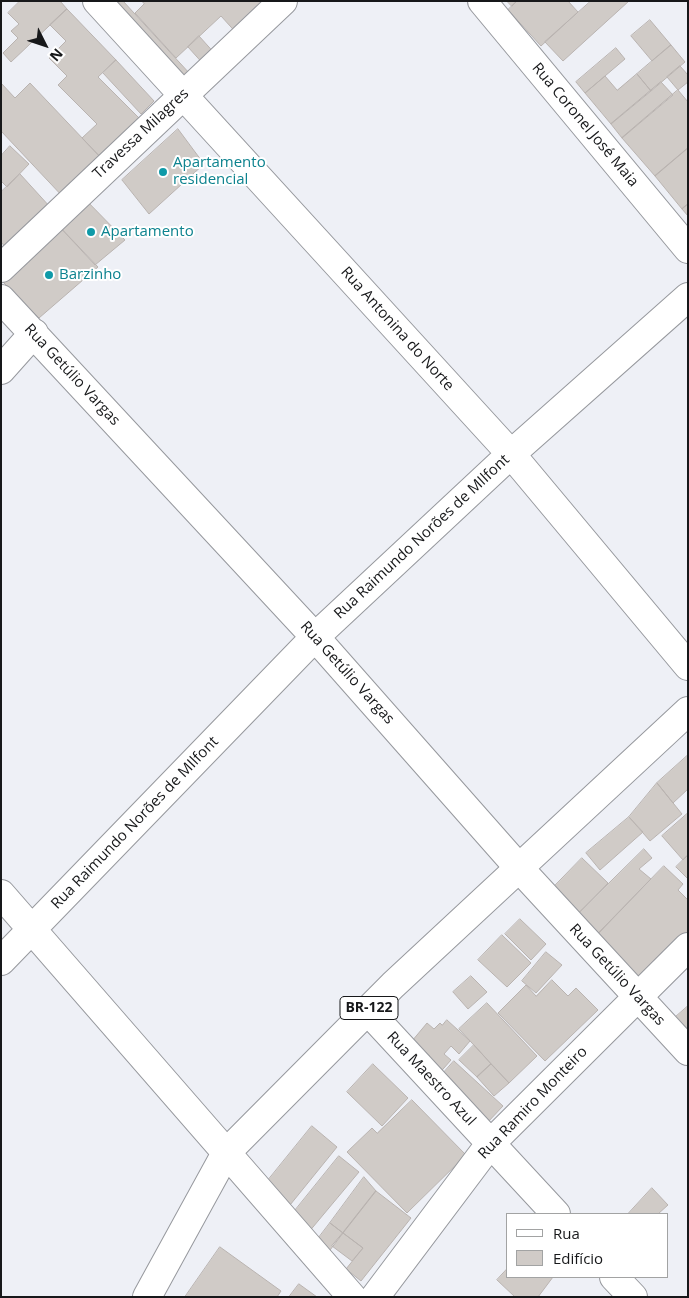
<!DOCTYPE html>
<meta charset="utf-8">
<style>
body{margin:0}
#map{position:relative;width:689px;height:1298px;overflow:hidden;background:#eef0f6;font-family:"Open Sans",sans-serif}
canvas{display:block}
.frame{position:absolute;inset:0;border:2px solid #17181a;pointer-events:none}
.legend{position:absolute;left:506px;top:1213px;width:162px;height:65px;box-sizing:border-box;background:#fff;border:1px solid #a2a3a3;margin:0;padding:6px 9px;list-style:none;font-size:15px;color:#17181a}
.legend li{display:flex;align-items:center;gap:10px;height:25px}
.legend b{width:25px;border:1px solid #a2a3a3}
.north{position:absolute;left:20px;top:20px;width:50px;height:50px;-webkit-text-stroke:4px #fff;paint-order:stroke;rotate:131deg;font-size:14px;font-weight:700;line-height:20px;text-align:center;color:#17181a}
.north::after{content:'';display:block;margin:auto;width:18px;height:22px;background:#17181a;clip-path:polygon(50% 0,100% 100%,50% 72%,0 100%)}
</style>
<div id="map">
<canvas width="689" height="1298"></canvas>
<div class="frame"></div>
<ul class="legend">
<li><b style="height:6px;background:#fff"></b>Rua</li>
<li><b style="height:14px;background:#d0cbc7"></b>Edifício</li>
</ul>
<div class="north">N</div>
</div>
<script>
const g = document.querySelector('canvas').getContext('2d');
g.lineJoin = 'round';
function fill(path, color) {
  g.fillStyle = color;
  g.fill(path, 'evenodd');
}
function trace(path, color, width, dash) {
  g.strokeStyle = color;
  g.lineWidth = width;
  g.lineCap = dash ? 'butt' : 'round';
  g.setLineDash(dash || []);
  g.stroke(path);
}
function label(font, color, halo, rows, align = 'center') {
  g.font = font + ' "Open Sans",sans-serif';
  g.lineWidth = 4;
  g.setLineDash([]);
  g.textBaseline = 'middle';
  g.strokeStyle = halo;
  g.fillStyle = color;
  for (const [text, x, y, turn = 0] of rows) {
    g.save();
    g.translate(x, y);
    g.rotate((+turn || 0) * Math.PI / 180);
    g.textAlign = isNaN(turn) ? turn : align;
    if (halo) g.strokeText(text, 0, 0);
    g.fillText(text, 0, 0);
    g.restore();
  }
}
const building = new Path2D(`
 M20 1H60L67 9 11 62 3 53 18 38 11 31 19 24 8 13Z
 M97 1H123L191 75 174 90Z
 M142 1H278L240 37 221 16 176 58 135 13 144 4Z
 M507 1H517L512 6Z
 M517 1H568L578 12 541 46 508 10Z
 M591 1H629L563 61 545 42Z
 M67 9 116 60 98 77 151 130 104 161 82 138 97 124 58 85 67 76 49 58 66 41 50 25Z
 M650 20 671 45 652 61 631 36Z
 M199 36 217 56 206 67 188 47Z
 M671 45 685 62 651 91 637 74Z
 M616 48 625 59 585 93 576 82Z
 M116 60 154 101 141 114 103 73Z
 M680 66 688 75V82L678 90 667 77Z
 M637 74 651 91 611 124 585 93 605 76 617 90Z
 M661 82 673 95 622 138 611 124Z
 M1 83 15 98 30 83 104 161 65 199 1 131Z
 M678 90 688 102V148L655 176 622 138Z
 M178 129 204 164 149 214 122 180Z
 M10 146 29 164 7 187 1 181V156Z
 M688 148V204L682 209 655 176Z
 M20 174 51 208 7 249 1 242V192Z
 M82 196 125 240 95 265 57 224Z
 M688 204V216L682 209Z
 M57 224 98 267 39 318 3 282Z
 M688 755V789L673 803 657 783Z
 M657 783 682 814 650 841 629 817Z
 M688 813V855L683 860 662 836Z
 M629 817 643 832 600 870 586 853Z
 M644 849 652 858 639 869 651 879 595 937 573 919Z
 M688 855V879L676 867Z
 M582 858 608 883 573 919 547 894Z
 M664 866 683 884 678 890 688 900V935L681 942 677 938 638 979 595 937Z
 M520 919 546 944 531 960 505 934Z
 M502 935 531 963 507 987 478 960Z
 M546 952 562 965 536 993 522 981Z
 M471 976 487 992 468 1009 453 992Z
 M552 980 568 996 576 988 598 1010 545 1061 498 1013 526 985 536 996Z
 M487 1003 537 1056 509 1083 459 1029Z
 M688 1006V1039L671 1021Z
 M447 1020 470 1041 459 1054 451 1046 444 1054 451 1060 436 1077 422 1065 430 1056 421 1049 407 1047 427 1023 434 1029 440 1023 442 1025Z
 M474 1045 491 1064 477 1077 459 1060Z
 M454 1061 503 1106 487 1123 439 1078Z
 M373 1064 408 1098 382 1126 347 1092Z
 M491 1064 509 1083 494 1096 477 1077Z
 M412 1100 466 1155 407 1213 347 1152 372 1128 377 1133Z
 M312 1126 337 1147 286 1210 261 1189Z
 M339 1156 359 1172 308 1233 289 1218Z
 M364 1177 376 1191 343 1233 330 1223Z
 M652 1188 668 1205 658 1214H628Z
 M376 1191 411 1218 361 1281 346 1269 363 1248 343 1233Z
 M330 1223 343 1233 327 1254 314 1244Z
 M343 1233 363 1248 352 1261 332 1246Z
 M220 1247 281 1291 277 1297H185Z
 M508 1268V1277H553L538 1297H515L497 1280Z
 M299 1284 317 1297H289Z`);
const street = new Path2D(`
 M97 1 511 454 688 666
 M482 1 688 249
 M1 268 283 1
 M1 299 315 637 519 868 688 1051
 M1 370 34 333
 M1 894 352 1297
 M1 961 315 637 511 454 688 297
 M367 1010 556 1214
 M614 1277 633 1297
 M375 1297 490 1144 688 947`);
const highway = new Path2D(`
 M147 1297 226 1153 393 985 688 711`);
const markers = [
 [163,172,5,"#0f9aa8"],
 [91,232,5,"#0f9aa8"],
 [49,275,5,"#0f9aa8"]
];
const shields = [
 [369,1008,58]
];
const shieldNames = [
 ["BR-122",369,1008]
];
const streetNames = [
 ["Rua Coronel José Maia",585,125,50],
 ["Travessa Milagres",141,134,-43],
 ["Rua Antonina do Norte",397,329,48],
 ["Rua Getúlio Vargas",72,375,47],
 ["Rua Raimundo Norões de MIlfont",422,537,-43],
 ["Rua Getúlio Vargas",347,673,48],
 ["Rua Raimundo Norões de MIlfont",135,823,-46],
 ["Rua Getúlio Vargas",617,975,47],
 ["Rua Maestro Azul",431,1079,47],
 ["Rua Ramiro Monteiro",533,1103,-46]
];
const cultureNames = [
 ["Apartamento",173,163],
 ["residencial",173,180],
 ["Apartamento",101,232],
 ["Barzinho",59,275]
];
fill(building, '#d0cbc7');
trace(building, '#b9b3b0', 1);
trace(street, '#96989d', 30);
trace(highway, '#96989d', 30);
trace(street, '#fff', 28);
trace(highway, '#fff', 28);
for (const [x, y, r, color] of markers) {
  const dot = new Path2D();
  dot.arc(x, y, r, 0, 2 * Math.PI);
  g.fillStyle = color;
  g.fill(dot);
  trace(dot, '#fff', 2);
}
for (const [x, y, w] of shields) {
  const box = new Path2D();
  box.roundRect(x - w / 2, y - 11.5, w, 23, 4);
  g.fillStyle = '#fff';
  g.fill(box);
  trace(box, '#17181a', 1);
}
label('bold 14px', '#17181a', null, shieldNames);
label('15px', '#17181a', '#fff', streetNames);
label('15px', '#0d838f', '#fff', cultureNames, 'left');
</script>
